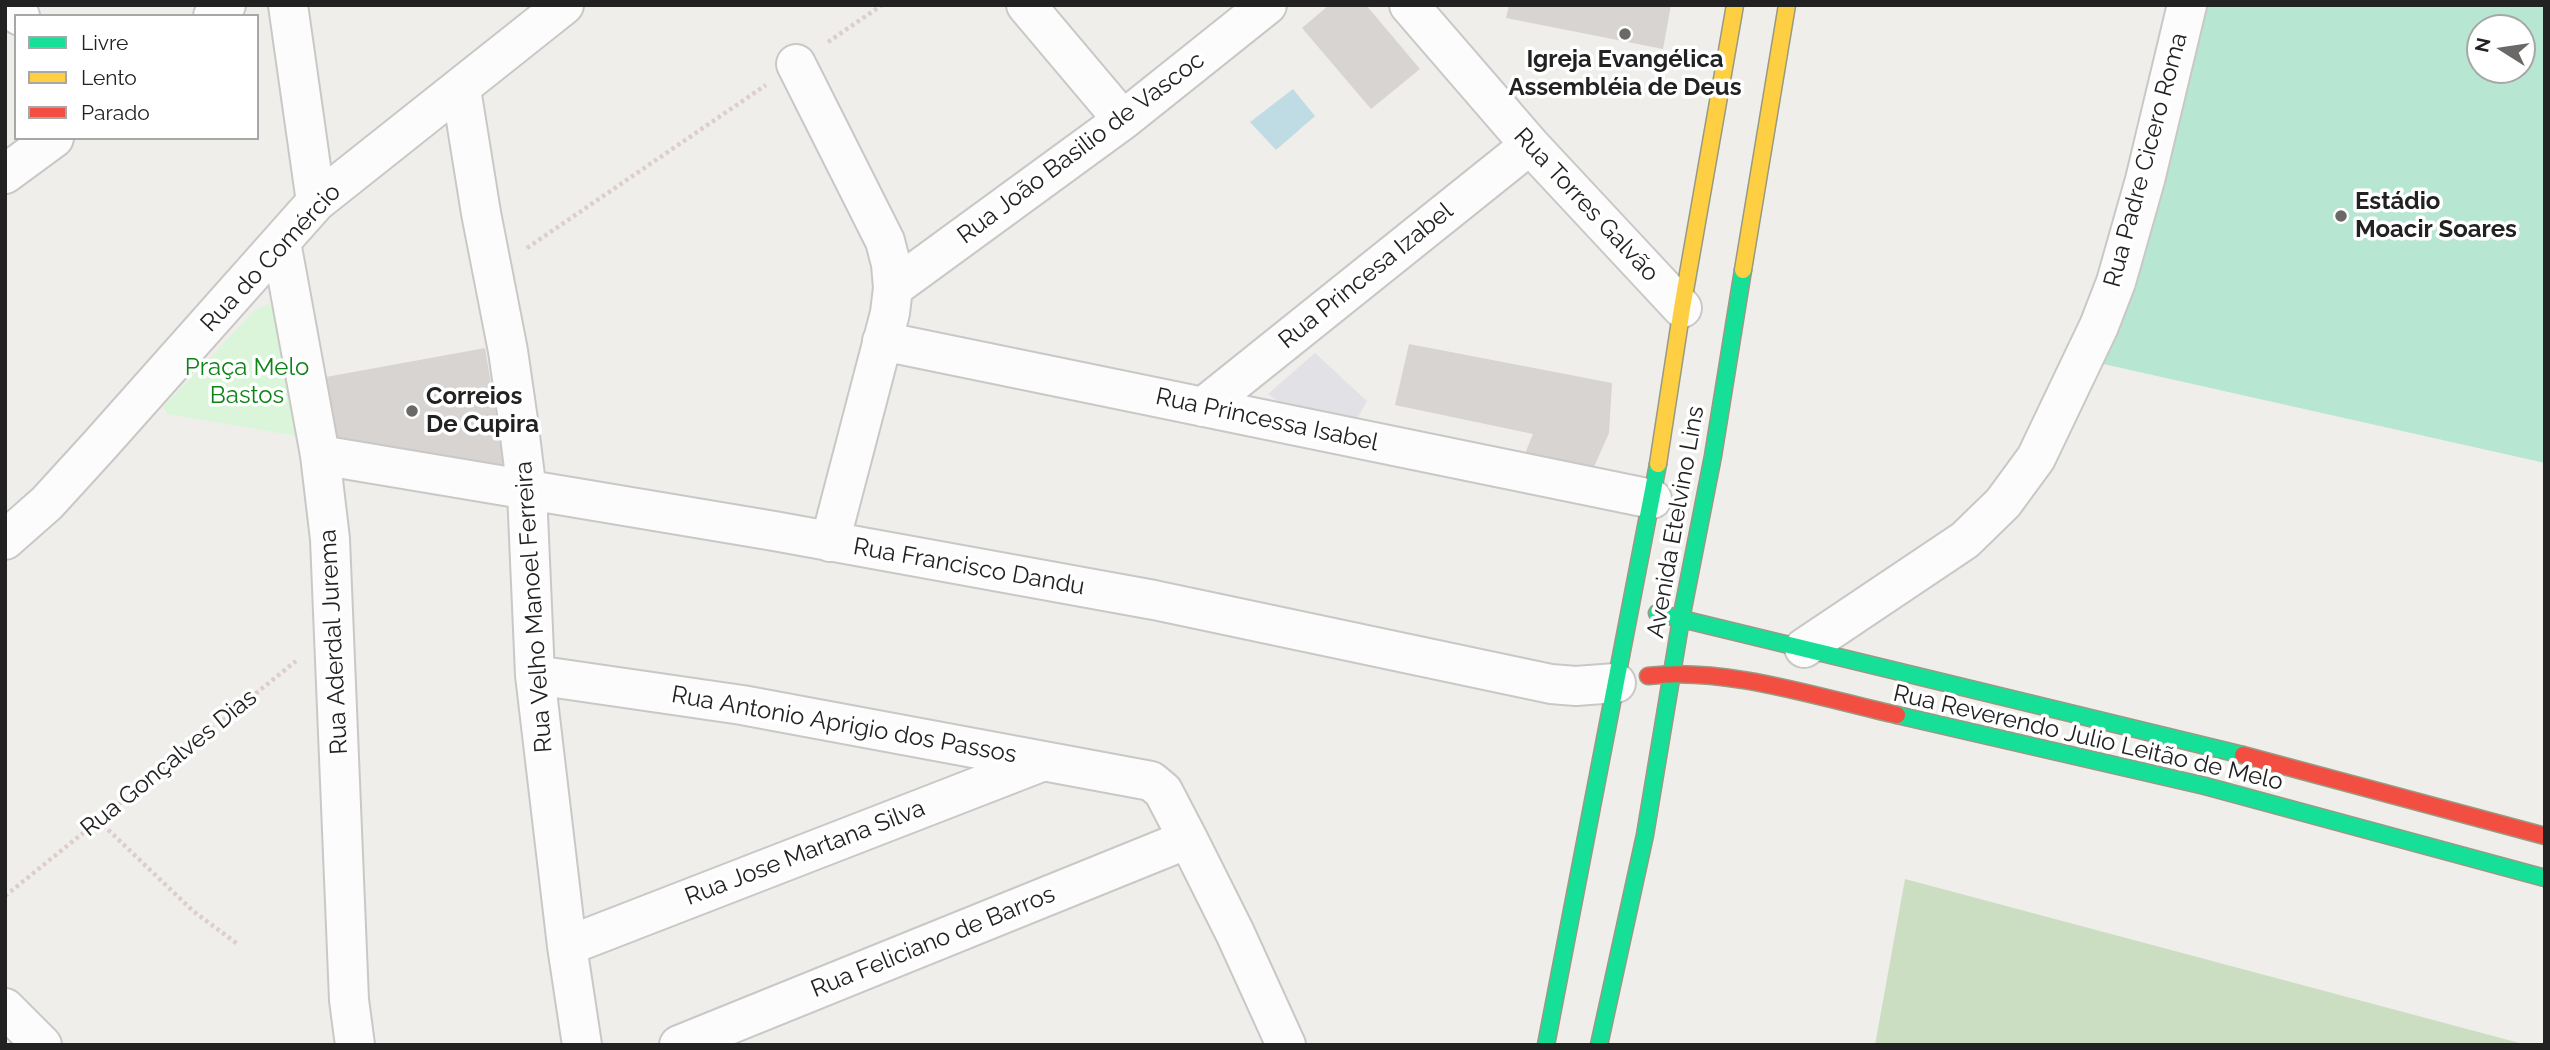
<!DOCTYPE html>
<meta charset="utf-8">
<style>
body{margin:0}
#map{position:relative;width:2550px;height:1050px;overflow:hidden;background:#f0eeeb;font-family:Raleway,sans-serif}
canvas{display:block}
.frame{position:absolute;inset:0;border:7px solid #222;pointer-events:none}
.legend{position:absolute;left:14px;top:14px;width:245px;height:126px;box-sizing:border-box;background:#fff;border:2px solid #a7a7a7;margin:0;padding:9px 12px;list-style:none;font-size:21px;color:#222}
.legend li{display:flex;align-items:center;gap:14px;height:35px}
.legend b{width:35px;border:2px solid #a7a7a7}
.north{position:absolute;left:2466px;top:14px;width:70px;height:70px;box-sizing:border-box;background:#fff;border:2px solid #a7a7a7;border-radius:50%;rotate:282deg;font-size:19px;font-weight:700;line-height:28px;text-align:center;color:#222}
.north::after{content:'';display:block;margin:auto;width:24px;height:32px;background:#6a6968;clip-path:polygon(50% 0,100% 100%,50% 72%,0 100%)}
</style>
<div id="map">
<canvas width="2550" height="1050"></canvas>
<div class="frame"></div>
<ul class="legend">
<li><b style="height:9px;background:#16e098"></b>Livre</li>
<li><b style="height:9px;background:#ffcf43"></b>Lento</li>
<li><b style="height:9px;background:#f24e42"></b>Parado</li>
</ul>
<div class="north">N</div>
</div>
<script>
const g = document.querySelector('canvas').getContext('2d');
g.lineJoin = 'round';
function fill(path, color) {
  g.fillStyle = color;
  g.fill(path, 'evenodd');
}
function trace(path, color, width, dash) {
  g.strokeStyle = color;
  g.lineWidth = width;
  g.lineCap = dash ? 'butt' : 'round';
  g.setLineDash(dash || []);
  g.stroke(path);
}
function label(font, color, halo, rows, align = 'center') {
  g.font = font + ' Raleway,sans-serif';
  g.lineWidth = 7;
  g.setLineDash([]);
  g.textBaseline = 'middle';
  g.strokeStyle = halo;
  g.fillStyle = color;
  for (const [text, x, y, turn = 0] of rows) {
    g.save();
    g.translate(x, y);
    g.rotate((+turn || 0) * Math.PI / 180);
    g.textAlign = isNaN(turn) ? turn : align;
    if (halo) g.strokeText(text, 0, 0);
    g.fillText(text, 0, 0);
    g.restore();
  }
}
const forest = new Path2D(`
 M1905 879 2527 1045H1875Z`);
const park = new Path2D(`
 M268 304 281 314 302 437 167 414 163 407 256 309Z`);
const pitch = new Path2D(`
 M2190 5H2545V463L2099 363ZM2480 28H2522V70H2480Z`);
const plaza = new Path2D(`
 M1315 353 1367 401 1356 421 1296 414 1268 394Z`);
const water = new Path2D(`
 M1293 89 1315 116 1276 150 1250 122Z`);
const building = new Path2D(`
 M1329 5H1366L1420 69 1371 109 1302 28Z
 M1509 5H1671L1663 49 1506 18Z
 M1409 344 1612 383 1609 433 1593 469 1524 456 1533 434 1395 405Z
 M485 348 506 472 334 444 326 377Z`);
const path = new Path2D(`
 M828 42 882 5
 M527 248 766 85
 M98 820 193 911 239 945
 M5 896 296 661`);
const street = new Path2D(`
 M13 5 20 16
 M288 5 316 202
 M1026 5 1123 120
 M1409 5 1530 145 1682 308
 M213 16 226 5
 M796 64 885 241 891 264 893 288 890 313 830 542
 M461 89 481 213 508 351 518 420 527 492 535 675 567 946 582 1045
 M5 174 54 138
 M281 242 320 455 330 539 349 1000 355 1045
 M893 288 1123 120 1267 5
 M882 341 1652 499
 M1203 407 1530 145
 M320 455 774 531 1154 600 1551 684 1576 686 1616 683
 M5 540 47 503 99 446 316 202 564 5
 M1804 648 1965 540 2003 503 2036 458 2099 326 2116 282 2145 180 2187 5
 M535 675 742 705 1151 781 1163 791 1188 839 1235 933 1286 1045
 M567 946 1044 761
 M5 1008 42 1045
 M679 1045 1188 839`);
const fast = new Path2D(`
 M1657 613 2243 755
 M1897 715 2205 786 2545 878
 M1546 1045 1658 464
 M1599 1045 1645 835 1681 619 1713 456 1743 270`);
const slow = new Path2D(`
 M1743 270 1787 5
 M1658 464 1682 308 1735 5`);
const jam = new Path2D(`
 M1648 676C1725 666 1821 698 1897 715
 M2243 755 2545 836`);
const markers = [
 [1625,34,7,"#6a6968"],
 [2341,216,7,"#6a6968"],
 [412,411,7,"#6a6968"]
];
const poiNames = [
 ["Igreja Evangélica",1625,60,"center"],
 ["Assembléia de Deus",1625,88,"center"],
 ["Estádio",2355,202],
 ["Moacir Soares",2355,230],
 ["Correios",426,397],
 ["De Cupira",426,425]
];
const streetNames = [
 ["Rua João Basilio de Vascoc",1081,148,-37],
 ["Rua Padre Cicero Roma",2146,160,-75],
 ["Rua Torres Galvão",1586,205,47],
 ["Rua do Comércio",271,258,-47],
 ["Rua Princesa Izabel",1366,276,-39],
 ["Rua Princessa Isabel",1267,420,12],
 ["Avenida Etelvino Lins",1676,522,-80],
 ["Rua Francisco Dandu",969,567,10],
 ["Rua Velho Manoel Ferreira",534,607,-94],
 ["Rua Aderdal Jurema",334,642,-93],
 ["Rua Antonio Aprigio dos Passos",844,725,10],
 ["Rua Reverendo Julio Leitão de Melo",2088,738,13],
 ["Rua Gonçalves Dias",169,763,-39],
 ["Rua Jose Martana Silva",805,853,-21],
 ["Rua Feliciano de Barros",933,942,-22]
];
const parkNames = [
 ["Praça Melo",247,368],
 ["Bastos",247,396]
];
fill(forest, '#cbdec1');
fill(park, '#daf5da');
fill(pitch, '#b7e6d2');
fill(plaza, '#e2e1e5');
fill(water, '#bfdbe3');
fill(building, '#d7d4d2');
trace(street, '#c9c8c7', 42);
trace(fast, '#999a82', 19);
trace(slow, '#999a82', 19);
trace(jam, '#999a82', 19);
trace(path, '#dccecd', 4.5, [3.5, 3.5]);
trace(street, '#fdfcfc', 38);
trace(fast, '#16e098', 16);
trace(slow, '#ffcf43', 16);
trace(jam, '#f24e42', 16);
for (const [x, y, r, color] of markers) {
  const dot = new Path2D();
  dot.arc(x, y, r, 0, 2 * Math.PI);
  g.fillStyle = color;
  g.fill(dot);
  trace(dot, '#fff', 2.5);
}
label('bold 24px', '#222', '#fff', poiNames, 'left');
label('24px', '#222', '#fff', streetNames);
label('24px', '#0c8416', '#fff', parkNames);
</script>
